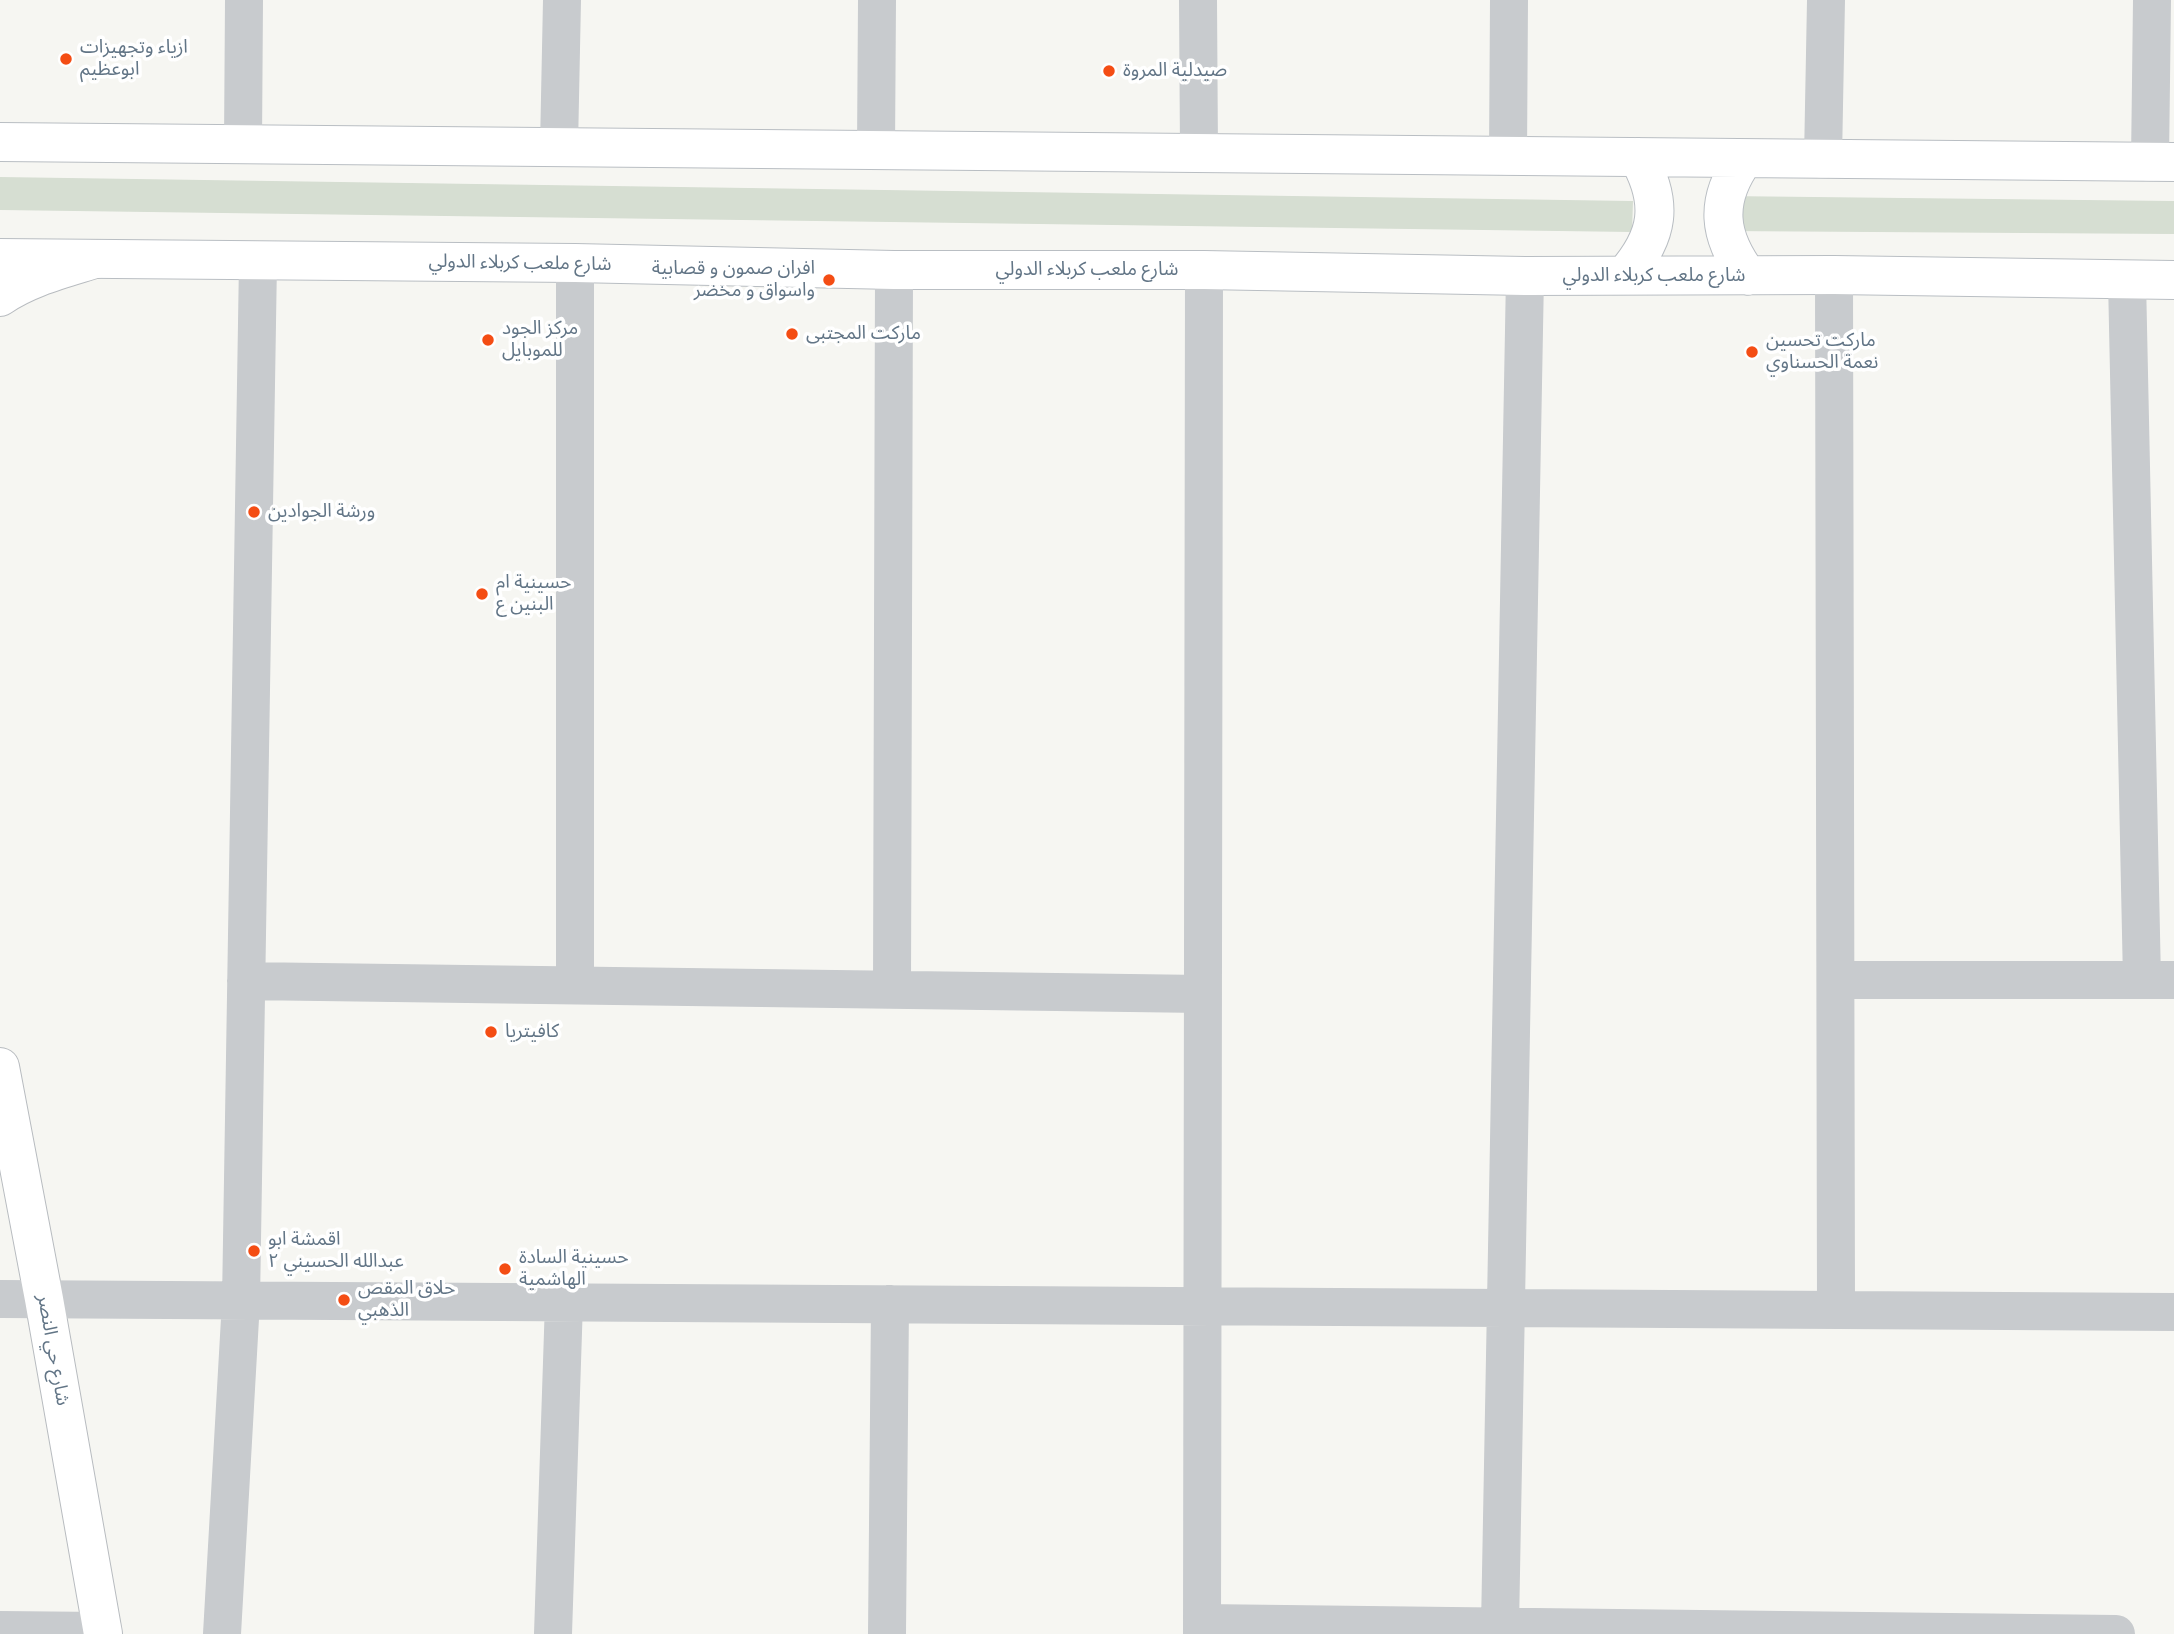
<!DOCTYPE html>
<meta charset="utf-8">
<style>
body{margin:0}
canvas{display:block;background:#f6f6f2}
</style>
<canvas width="2174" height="1634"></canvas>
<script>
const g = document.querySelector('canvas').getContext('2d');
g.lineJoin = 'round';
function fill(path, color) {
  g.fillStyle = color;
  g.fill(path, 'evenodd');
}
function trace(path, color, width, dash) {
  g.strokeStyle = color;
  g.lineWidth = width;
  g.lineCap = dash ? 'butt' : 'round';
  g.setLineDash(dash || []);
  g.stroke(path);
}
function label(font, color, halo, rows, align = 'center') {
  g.font = font + ' Karla,"Noto Sans Arabic",sans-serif';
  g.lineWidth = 7;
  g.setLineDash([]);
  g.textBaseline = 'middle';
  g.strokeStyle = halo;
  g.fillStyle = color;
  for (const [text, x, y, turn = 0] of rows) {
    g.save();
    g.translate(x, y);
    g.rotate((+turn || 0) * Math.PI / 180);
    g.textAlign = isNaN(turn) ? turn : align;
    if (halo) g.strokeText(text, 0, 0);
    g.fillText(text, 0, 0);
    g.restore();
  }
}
const green = new Path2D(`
 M0 177 1633 201 1632 232 0 210Z
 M1724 196 2174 201V234L1722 231Z`);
const minor = new Path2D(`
 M1198 0 1199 153
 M243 144 244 0
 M559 147 562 0
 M876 150 877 0
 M1508 156 1509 0
 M1823 159 1826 0
 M2150 162 2152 0
 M1834 275 1836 1310
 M2127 280 2142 980
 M1836 980H2174
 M246 981 1203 994
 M575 985V263
 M892 990 894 270
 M0 1299 2174 1312
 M1202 1623 2116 1634
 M1500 1626 1525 276
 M0 1630 103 1631
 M222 1634 241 1301 258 262
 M553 1634 564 1302
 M887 1634 890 1304
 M1202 1634 1204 270`);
const secondary = new Path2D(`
 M0 142 2174 162
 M1744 159C1714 201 1718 236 1748 276
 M0 258 575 263 894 270H1204L1525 276 1834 275 2174 280
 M1625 275C1659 236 1664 203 1638 157`);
const primary = new Path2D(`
 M0 297C27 278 63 269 95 259
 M0 1067 44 1299 103 1634`);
const markers = [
 [66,59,7,"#f44d14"],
 [1109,71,7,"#f44d14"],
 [829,280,7,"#f44d14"],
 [792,334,7,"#f44d14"],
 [488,340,7,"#f44d14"],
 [1752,352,7,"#f44d14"],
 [254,512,7,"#f44d14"],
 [482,594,7,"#f44d14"],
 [491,1032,7,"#f44d14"],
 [254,1251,7,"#f44d14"],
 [505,1269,7,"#f44d14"],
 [344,1300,7,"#f44d14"]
];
const poiNames = [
 ["ازياء وتجهيزات",80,48],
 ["ابوعظيم",80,70],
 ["صيدلية المروة",1123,71],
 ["افران صمون و قصابية",815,269,"right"],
 ["واسواق و مخضر",815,291,"right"],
 ["مركز الجود",502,329],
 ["للموبايل",502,351],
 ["ماركت المجتبى",806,334],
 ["ماركت تحسين",1766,341],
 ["نعمة الحسناوي",1766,363],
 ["ورشة الجوادين",268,512],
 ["حسينية ام",496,583],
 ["البنين ع",496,605],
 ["كافيتريا",505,1032],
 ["اقمشة ابو",268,1240],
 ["عبدالله الحسيني ٢",268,1262],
 ["حسينية السادة",519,1258],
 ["الهاشمية",519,1280],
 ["حلاق المقص",358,1289],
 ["الذهبي",358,1311]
];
const streetNames = [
 ["شارع ملعب كربلاء الدولي",520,263,1],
 ["شارع ملعب كربلاء الدولي",1087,270],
 ["شارع ملعب كربلاء الدولي",1654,276],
 ["شارع حي النصر",53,1350,80]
];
fill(green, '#d6ded2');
trace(secondary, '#b9bec3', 40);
trace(primary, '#b8bcc0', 40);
trace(minor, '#c8cbce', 38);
trace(secondary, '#fff', 38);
trace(primary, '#fff', 38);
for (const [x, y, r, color] of markers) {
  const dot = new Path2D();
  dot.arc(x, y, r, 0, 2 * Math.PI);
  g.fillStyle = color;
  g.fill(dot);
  trace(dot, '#fff', 2.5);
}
label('19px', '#627586', '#fff', poiNames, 'left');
label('19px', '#627586', '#fff', streetNames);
</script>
